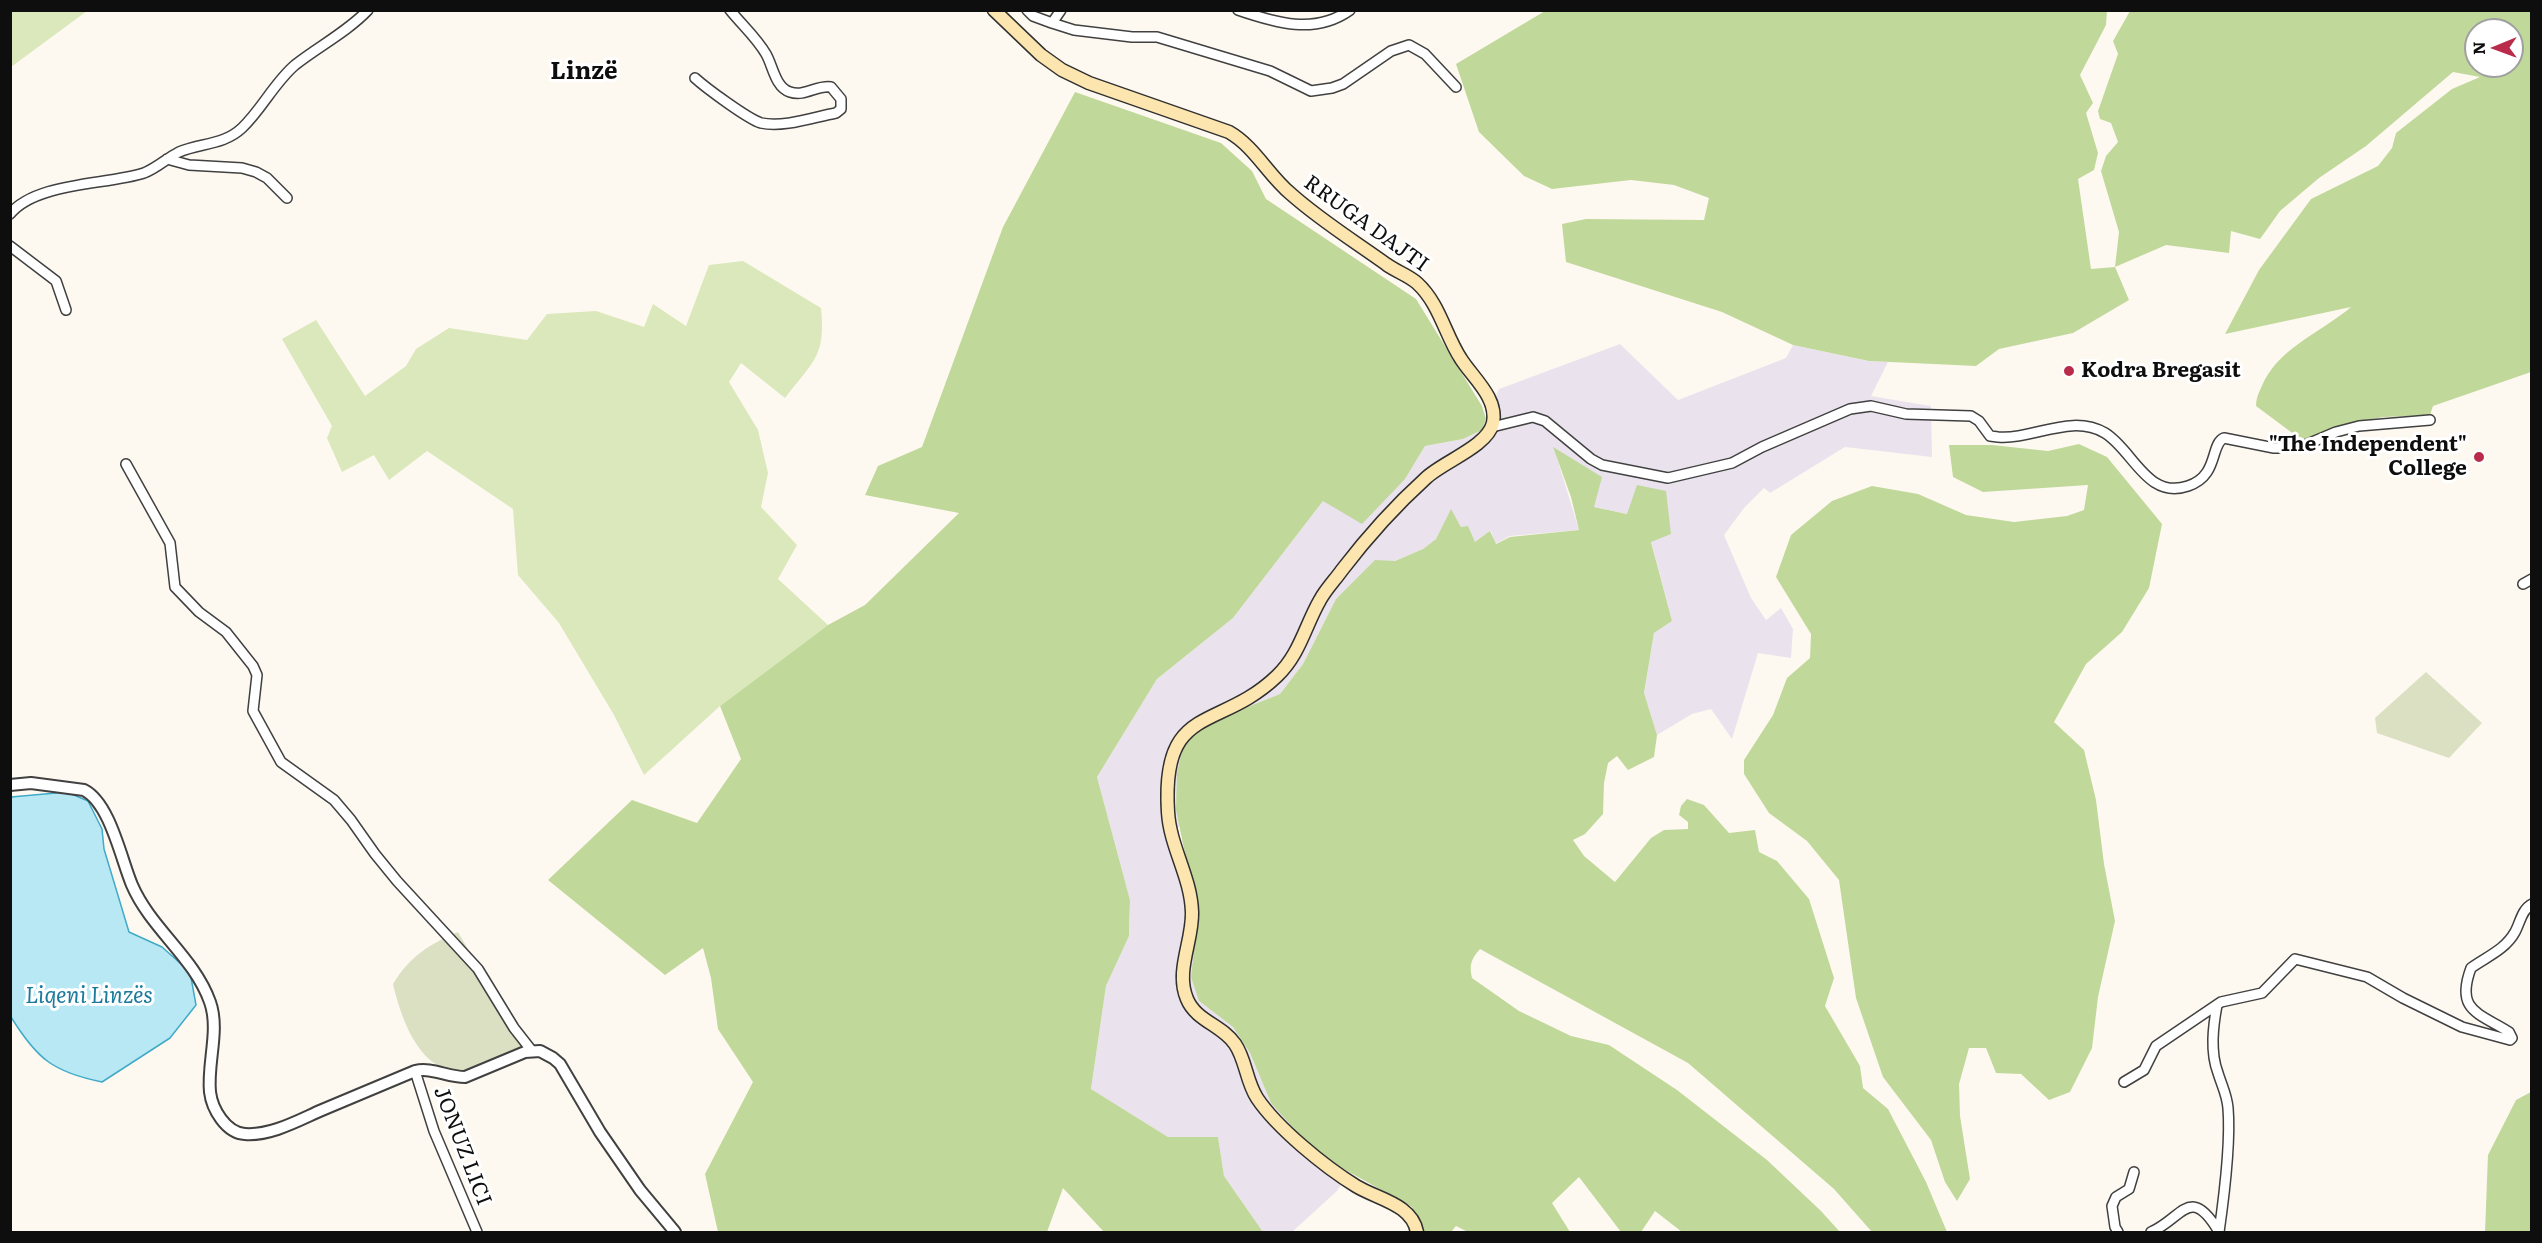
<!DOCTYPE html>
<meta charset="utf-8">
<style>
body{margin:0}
#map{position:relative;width:2542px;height:1243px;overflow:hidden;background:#fef9f0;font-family:Literata,serif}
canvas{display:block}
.frame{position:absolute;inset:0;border:12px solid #0e0e0e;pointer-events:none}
.north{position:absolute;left:2464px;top:18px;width:60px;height:60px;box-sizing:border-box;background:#fff;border:2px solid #9f9f9f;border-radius:50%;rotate:269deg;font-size:16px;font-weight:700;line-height:24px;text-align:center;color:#0e0e0e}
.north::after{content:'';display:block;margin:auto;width:21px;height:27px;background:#ba2b4b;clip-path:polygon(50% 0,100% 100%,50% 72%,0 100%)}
</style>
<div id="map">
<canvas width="2542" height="1243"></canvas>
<div class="frame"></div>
<div class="north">N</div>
</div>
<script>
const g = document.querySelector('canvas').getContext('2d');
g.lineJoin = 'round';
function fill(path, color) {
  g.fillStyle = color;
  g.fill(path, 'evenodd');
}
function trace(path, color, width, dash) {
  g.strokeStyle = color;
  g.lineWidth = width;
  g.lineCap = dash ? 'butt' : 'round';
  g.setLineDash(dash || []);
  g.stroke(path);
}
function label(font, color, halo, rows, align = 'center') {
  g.font = font + ' Literata,serif';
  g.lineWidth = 6;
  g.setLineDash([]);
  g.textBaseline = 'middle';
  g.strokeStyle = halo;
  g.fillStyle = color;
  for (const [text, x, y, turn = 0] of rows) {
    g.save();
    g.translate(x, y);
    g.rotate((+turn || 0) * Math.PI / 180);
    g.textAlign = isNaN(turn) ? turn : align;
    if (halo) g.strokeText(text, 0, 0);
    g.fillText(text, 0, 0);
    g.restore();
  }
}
const industrial = new Path2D(`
 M1620 344 1678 400 1786 358 1793 345 1869 361 1888 362 1871 396 1931 406 1932 457 1845 447 1770 493 1764 488 1744 508 1724 535 1751 598 1766 620 1781 608 1793 629 1791 658 1758 653 1732 739 1711 709 1692 714 1657 735 1644 694 1654 633 1672 621 1651 541 1628 514 1594 507 1554 448 1579 530 1510 536 1495 544 1491 531 1475 543 1468 527H1461L1451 510 1436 539 1423 549 1395 561H1375L1336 599 1303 664 1280 694 1210 722 1178 829 1195 902 1199 1001 1233 1027 1250 1053 1271 1103 1331 1162 1349 1172 1337 1191 1292 1232H1263L1224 1176 1218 1137H1168L1091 1089 1106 986 1129 936 1130 916V900L1097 777 1157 679 1233 618 1323 501 1405 479 1425 446 1463 439 1482 430 1499 389Z`);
const green = new Path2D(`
 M11 10H87V11L11 67Z
 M743 261 821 308C826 357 813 361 785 398L741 363 729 382 758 430 768 473 761 507 797 545 778 579 828 625 720 706 644 775 614 715 559 623 518 575 513 509 427 451 389 480 374 455 342 472 327 438 332 426 282 339 316 320 365 396 406 366 416 349 449 328 527 340 547 314 596 311 644 327 653 304 686 326 709 265Z`);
const forest = new Path2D(`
 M1673 10 2107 11 2106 25 2080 75 2093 103 2086 113 2098 153 2094 170 2078 179 2091 269 2115 267 2119 232 2101 171 2106 156 2118 142 2111 123 2100 119 2098 111 2118 54 2113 41 2130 11H2531V372L2433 406 2430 415 2384 417 2353 422 2303 441 2256 406C2256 399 2258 394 2261 388 2277 348 2319 334 2351 307L2225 334 2259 270 2311 199 2378 166 2392 148 2396 133 2452 89 2480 77 2453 72 2366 146 2319 178 2280 211 2260 239 2231 231 2229 253 2166 245 2115 267 2129 300 2073 333 1999 349 1976 366 1869 361 1793 345 1722 312 1566 262 1562 224 1586 219 1704 220 1709 198 1674 185 1631 180 1552 189 1524 176 1479 132 1456 64 1545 11ZM2476 30H2512V66H2476Z
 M1075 92 1221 143 1252 171 1266 199 1416 299 1482 406 1486 419 1482 430 1463 439 1425 446 1405 479 1362 524 1323 501 1233 618 1157 679 1097 777 1130 900 1129 936 1106 986 1091 1089 1168 1137H1218L1224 1176 1263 1232H1104L1063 1188 1047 1232H718L705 1174 753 1082 718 1029 711 978 703 948 665 975 548 880 632 800 697 823 741 759 720 706 828 625 865 605 959 513 865 495 878 466 922 447 1003 227Z
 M2079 444 2107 457 2162 524 2149 588 2122 632 2086 664 2054 722 2084 750 2096 800 2104 864 2115 921 2098 997 2092 1048 2070 1092 2049 1100 2021 1074 1996 1073 1986 1048H1969L1959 1084 1960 1116 1970 1179 1957 1201 1945 1182 1931 1140 1883 1077 1856 998 1839 880 1807 841 1769 813 1744 774V760L1773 715 1787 678 1810 658 1811 634 1776 577 1791 535 1832 501 1872 486 1918 494 1966 515 2014 522 2067 516 2084 510 2088 485 1983 492 1953 477 1949 445H1992L2048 451Z
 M1553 447 1602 477 1594 507 1627 514 1637 485 1666 491 1671 534 1651 542 1672 621 1654 633 1644 693 1657 735 1654 757 1628 770 1617 756 1608 763 1604 783 1603 814 1585 834 1573 840 1584 856 1615 882 1651 838 1664 830 1688 829V822L1679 815 1681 806 1687 799 1704 805 1729 833 1755 830 1759 852 1777 861 1809 899 1834 978 1825 1006 1860 1066 1863 1088 1888 1109 1926 1182 1947 1232H1872L1834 1189 1688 1063 1480 949C1471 959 1469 965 1472 978L1519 1011 1571 1036 1609 1045 1677 1090 1767 1160 1821 1211 1840 1232H1682L1655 1211 1641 1232H1621L1579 1177 1552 1203 1570 1232H1468L1456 1226 1451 1232H1424L1412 1207 1331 1162 1305 1141 1271 1103 1250 1053 1233 1027 1199 1001 1191 977 1197 925 1195 902 1176 810 1177 773 1182 751 1189 737 1210 722 1280 694 1303 664 1336 599 1375 560 1395 561 1423 549 1436 539 1451 509 1461 527 1468 526 1475 542 1490 531 1496 544 1510 537 1579 530 1571 497Z
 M2531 1092V1232H2485L2488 1155 2516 1100Z`);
const cemetery = new Path2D(`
 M2426 672 2482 723 2449 758 2377 733 2375 718Z
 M458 932 524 1046C506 1054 487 1066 468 1070 421 1079 401 1018 393 984 410 956 430 944 458 932Z`);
const water = new Path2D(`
 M67 792 88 801 102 829 104 849 129 932 162 947 190 972 196 1005 170 1038 102 1082C53 1072 37 1059 11 1017V797Z`);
const minor = new Path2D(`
 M1027 10 1033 16 1052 23 1061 10
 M1238 10C1276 23 1315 35 1350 10
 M1052 23 1074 30 1132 37H1157L1270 71 1311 91 1332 88 1343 84 1391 51 1409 45 1425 54 1456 87
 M695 78C706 88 748 119 761 123 784 128 814 117 836 113L841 109V99L831 87C816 85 805 97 790 92 775 87 773 66 766 54 756 37 742 25 730 10
 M167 159 189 165 242 168 256 172 267 178 287 198
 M10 214C36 182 107 185 144 173 157 168 167 158 179 152 201 143 224 145 242 128 262 109 274 83 295 65 319 46 347 32 368 10
 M10 246 56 281 66 310
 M1492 427 1533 417 1545 421 1591 459 1602 465 1668 478 1732 463 1762 447 1850 409 1871 406 1906 414 1971 416 1979 421 1990 436 1998 437C2033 440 2071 413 2105 433 2133 450 2147 500 2188 486 2219 476 2210 444 2224 438L2274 448H2298L2336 432 2359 426 2430 420
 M126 464 170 543 175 587 199 612 226 632 253 666 257 675 253 711 281 762 334 800 351 820 375 854 397 881 478 969 514 1028 532 1051
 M2523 584 2532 579
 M2217 1005C2213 1027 2210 1052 2218 1073 2222 1086 2227 1095 2228 1108 2231 1144 2224 1197 2219 1232
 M415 1071 434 1131 477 1232
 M2124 1082 2144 1070 2156 1046 2221 1002 2262 993 2295 959 2367 977 2403 998 2462 1027 2510 1040 2512 1038 2509 1032C2479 1013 2455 1011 2471 968 2486 957 2505 950 2515 932 2520 923 2522 909 2532 904
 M2118 1232 2115 1227 2112 1206 2116 1197 2129 1189 2134 1172
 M2151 1232C2182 1219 2190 1183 2219 1232`);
const tertiary = new Path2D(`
 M10 785 31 783 84 790C110 803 121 859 132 885 151 929 194 957 210 1002 220 1030 207 1063 210 1092 212 1109 226 1133 245 1134 271 1136 299 1120 322 1110 353 1097 384 1084 415 1071 432 1067 447 1077 465 1077L525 1052 540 1051 553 1058 560 1064 600 1132 640 1190 675 1232`);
const secondary = new Path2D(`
 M994 10 1041 55 1062 70 1089 83 1229 132C1255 147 1268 175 1291 194 1320 220 1354 241 1386 264 1395 271 1408 275 1417 283 1440 304 1445 335 1461 359 1473 378 1498 398 1493 423 1487 447 1444 461 1426 478 1394 507 1368 536 1342 570 1335 580 1326 589 1320 600 1305 626 1300 654 1277 676 1219 732 1161 702 1168 812 1170 847 1191 877 1192 912 1193 941 1175 971 1187 999 1196 1021 1222 1025 1235 1044 1246 1060 1246 1081 1257 1098 1277 1128 1325 1167 1356 1186 1377 1199 1412 1204 1417 1232`);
const markers = [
 [2069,371,6,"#ba2b4b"],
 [2479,457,6,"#ba2b4b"]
];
const streetNames = [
 ["RRUGA DAJTI",1366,224,36],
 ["JONUZ LICI",462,1146,69]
];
const poiNames = [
 ["Kodra Bregasit",2081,371],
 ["\"The Independent\"",2467,445,"right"],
 ["College",2467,469,"right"]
];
const waterNames = [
 ["Liqeni Linzës",89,997]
];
const quarterNames = [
 ["Linzë",584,72]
];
fill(industrial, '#eae3ed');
fill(green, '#dae8bb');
fill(forest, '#c1d89b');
fill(cemetery, '#dbe0c2');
fill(water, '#b7e8f4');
trace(water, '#40aac8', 1.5);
trace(minor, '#414141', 12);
trace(tertiary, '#414141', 14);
trace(secondary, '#303030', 15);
trace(minor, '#fff', 9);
trace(tertiary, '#fff', 10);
trace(secondary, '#fce5ae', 12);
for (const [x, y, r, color] of markers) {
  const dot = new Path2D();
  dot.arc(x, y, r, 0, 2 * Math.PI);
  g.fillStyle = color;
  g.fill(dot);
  trace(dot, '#fff', 2);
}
label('21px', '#0e0e0e', '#fff', streetNames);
label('bold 21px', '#0e0e0e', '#fff', poiNames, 'left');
label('italic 22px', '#1c7a9c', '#fff', waterNames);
label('bold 24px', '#0e0e0e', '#fff', quarterNames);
</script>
